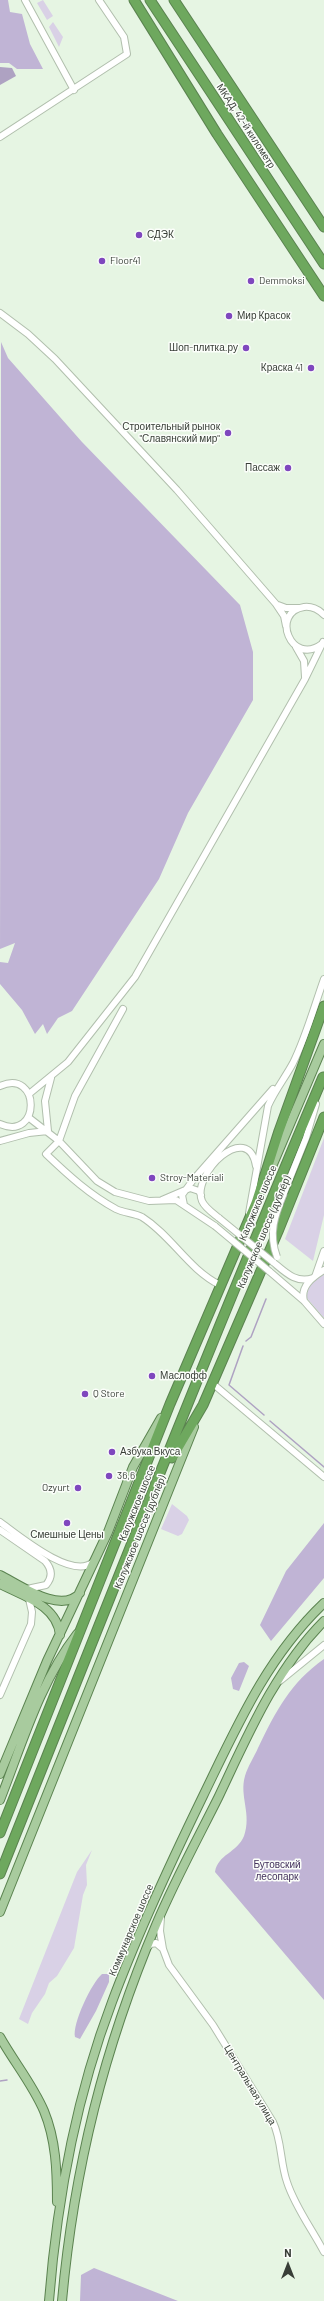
<!DOCTYPE html>
<meta charset="utf-8">
<style>
body{margin:0}
#map{position:relative;width:324px;height:2301px;overflow:hidden;background:#e6f5e3;font-family:Barlow,sans-serif}
canvas{display:block}
.north{position:absolute;left:268px;top:2245px;width:40px;height:40px;-webkit-text-stroke:3px #fbfefa;paint-order:stroke;rotate:0deg;font-size:11px;font-weight:700;line-height:16px;text-align:center;color:#383e37}
.north::after{content:'';display:block;margin:auto;width:14px;height:18px;background:#383e37;clip-path:polygon(50% 0,100% 100%,50% 72%,0 100%)}
</style>
<div id="map">
<canvas width="324" height="2301"></canvas>
<div class="north">N</div>
</div>
<script>
const g = document.querySelector('canvas').getContext('2d');
g.lineJoin = 'round';
function fill(path, color) {
  g.fillStyle = color;
  g.fill(path, 'evenodd');
}
function trace(path, color, width, dash) {
  g.strokeStyle = color;
  g.lineWidth = width;
  g.lineCap = dash ? 'butt' : 'round';
  g.setLineDash(dash || []);
  g.stroke(path);
}
function label(font, color, halo, rows, align = 'center') {
  g.font = font + ' Barlow,sans-serif';
  g.lineWidth = 3;
  g.setLineDash([]);
  g.textBaseline = 'middle';
  g.strokeStyle = halo;
  g.fillStyle = color;
  for (const [text, x, y, turn = 0] of rows) {
    g.save();
    g.translate(x, y);
    g.rotate((+turn || 0) * Math.PI / 180);
    g.textAlign = isNaN(turn) ? turn : align;
    if (halo) g.strokeText(text, 0, 0);
    g.fillText(text, 0, 0);
    g.restore();
  }
}
const green = new Path2D(`
 M43 0 53 16 47 20 37 3Z
 M53 22 63 37 59 47 49 27Z
 M324 1138V1215L313 1261 285 1239Z
 M324 1274V1318L306 1297 310 1284Z
 M172 1504 187 1516 189 1520 182 1534 178 1536 161 1529Z
 M92 1850 86 1865 87 1885 83 1895 74 1948 57 1976 49 1983 45 1994 32 2013 28 2024 19 2019 77 1872Z`);
const forest = new Path2D(`
 M0 0H8L10 12 22 14 30 44 43 69H17L9 63H0Z
 M1 342 8 358 82 442 240 605 253 652V700L188 813 159 879 72 1011 58 1018 47 1034 43 1024 35 1034 22 1010 0 984V962L8 963 15 943 0 949Z
 M324 1523V1578L271 1641 260 1625 286 1571Z
 M324 1659V2000L215 1872C218 1854 237 1853 244 1836 252 1814 239 1796 245 1776 248 1766 254 1757 258 1748 276 1711 290 1683 324 1659Z
 M244 1662 249 1666 239 1691 233 1689 231 1678 239 1663Z
 M102 1974H109V1982L96 2011 80 2039 75 2037C72 2024 92 1982 102 1974Z
 M94 2268 178 2301H80L81 2275Z`);
const water = new Path2D(`
 M0 67 12 68 16 76 0 85Z`);
const stream = new Path2D(`
 M246 1341 251 1337 266 1299
 M243 1346 229 1385 264 1415
 M270 1421 324 1467
 M0 2081 7 2080`);
const minor = new Path2D(`
 M25 0 74 90
 M0 137 127 54 124 37 99 0
 M0 313 28 334 55 359 177 490 276 604 284 616 286 626
 M278 605 286 608H299
 M322 644C291 667 270 612 304 607 312 606 319 610 324 615
 M296 647 304 661 305 677
 M123 1009 75 1096 59 1141 46 1154C68 1175 90 1195 116 1209 124 1213 134 1213 142 1217 172 1236 188 1269 220 1285
 M0 1086C41 1068 41 1142 0 1124
 M29 1094 68 1062 135 977 305 679 323 642
 M28 1117 59 1141 97 1181 115 1192 149 1201 176 1200 215 1226
 M48 1131 45 1101 51 1078
 M0 1141 29 1133 48 1131
 M284 1193 306 1138 316 1104
 M162 1200 190 1188 199 1191 201 1195
 M184 1205 182 1195 193 1180 273 1089
 M249 1213 268 1106C275 1090 285 1078 293 1063 306 1037 314 1007 324 979
 M219 1218C213 1213 205 1208 202 1201 191 1174 248 1119 256 1166
 M273 1262C285 1272 296 1284 313 1278
 M269 1271 304 1301 324 1324
 M316 1274 324 1251
 M304 1301C300 1286 313 1277 324 1270
 M212 1383 324 1477
 M0 1522C18 1535 73 1581 93 1562
 M0 1530 45 1561C52 1569 53 1577 46 1585L27 1589
 M280 1681 324 1645
 M0 1695 31 1624 32 1612 29 1599
 M161 1918 160 1931 163 1949 169 1965 213 2025 273 2122C282 2141 280 2162 287 2182 295 2207 312 2229 324 2252
 M147 1948 151 1944 156 1943 163 1949`);
const major = new Path2D(`
 M268 1176 324 1044
 M0 1575C20 1585 61 1615 80 1593
 M0 1584C23 1596 57 1605 60 1635
 M0 1774 47 1661 108 1532 133 1467 161 1418
 M0 1800C22 1744 40 1682 77 1634
 M0 1912 194 1427
 M0 2037C14 2062 33 2085 44 2111 56 2140 57 2171 57 2202
 M49 2301C57 2200 76 2097 112 2002 138 1932 170 1864 203 1796 237 1726 267 1657 324 1603
 M62 2301C74 2168 104 2048 156 1925 174 1882 197 1840 218 1798 247 1737 275 1670 324 1621`);
const highway = new Path2D(`
 M134 0 217 134 324 296
 M150 0 324 264
 M174 0 324 227
 M172 1458 203 1405 279 1229 324 1117
 M0 1833 170 1404 256 1203 279 1131 324 1006
 M0 1874C106 1608 211 1341 323 1077`);
const minorBridge = new Path2D(`
 M219 1218 273 1262
 M215 1226 269 1271
 M277 1257C268 1233 275 1215 284 1193`);
const markers = [
 [139,235,4,"#7f47be"],
 [102,261,4,"#7f47be"],
 [251,281,4,"#7f47be"],
 [229,316,4,"#7f47be"],
 [246,348,4,"#7f47be"],
 [311,368,4,"#7f47be"],
 [228,433,4,"#7f47be"],
 [288,468,4,"#7f47be"],
 [152,1178,4,"#7f47be"],
 [152,1376,4,"#7f47be"],
 [85,1394,4,"#7f47be"],
 [112,1452,4,"#7f47be"],
 [109,1476,4,"#7f47be"],
 [78,1488,4,"#7f47be"],
 [67,1523,4,"#7f47be"]
];
const streetNames = [
 ["МКАД, 42-й километр",246,126,57],
 ["Калужское шоссе",258,1203,-67],
 ["Калужское шоссе (дублёр)",264,1232,-67],
 ["Калужское шоссе",137,1503,-68],
 ["Калужское шоссе (дублёр)",140,1532,-68],
 ["Коммунарское шоссе",131,1930,-67],
 ["Центральная улица",250,2085,59]
];
const poiNames = [
 ["СДЭК",147,235],
 ["Floor41",110,261],
 ["Demmoksi",259,281],
 ["Мир Красок",237,316],
 ["Шоп-плитка.ру",238,348,"right"],
 ["Краска 41",303,368,"right"],
 ["Строительный рынок",220,427,"right"],
 ["\"Славянский мир\"",220,439,"right"],
 ["Пассаж",280,468,"right"],
 ["Stroy-Materiali",160,1178],
 ["Маслофф",160,1376],
 ["Q Store",93,1394],
 ["Азбука Вкуса",120,1452],
 ["36,6",117,1476],
 ["Ozyurt",70,1488,"right"],
 ["Смешные Цены",67,1535,"center"]
];
const parkNames = [
 ["Бутовский",277,1865],
 ["лесопарк",277,1877]
];
fill(green, '#d9d1e6');
fill(forest, '#c0b4d5');
fill(water, '#aea2c2');
trace(stream, '#aea2c2', 1.5);
trace(minor, '#b1bfad', 8);
trace(major, '#5b8350', 10);
trace(highway, '#5b8350', 11);
trace(minor, '#fff', 6);
trace(major, '#a8cb9e', 8);
trace(highway, '#6ea85e', 9);
trace(minorBridge, '#b1bfad', 8, []);
trace(minorBridge, '#fff', 6);
for (const [x, y, r, color] of markers) {
  const dot = new Path2D();
  dot.arc(x, y, r, 0, 2 * Math.PI);
  g.fillStyle = color;
  g.fill(dot);
  trace(dot, '#fbfefa', 1.5);
}
label('10px', '#383e37', '#fbfefa', streetNames);
label('10px', '#383e37', '#fbfefa', poiNames, 'left');
label('10px', '#43305c', '#fbfefa', parkNames);
</script>
